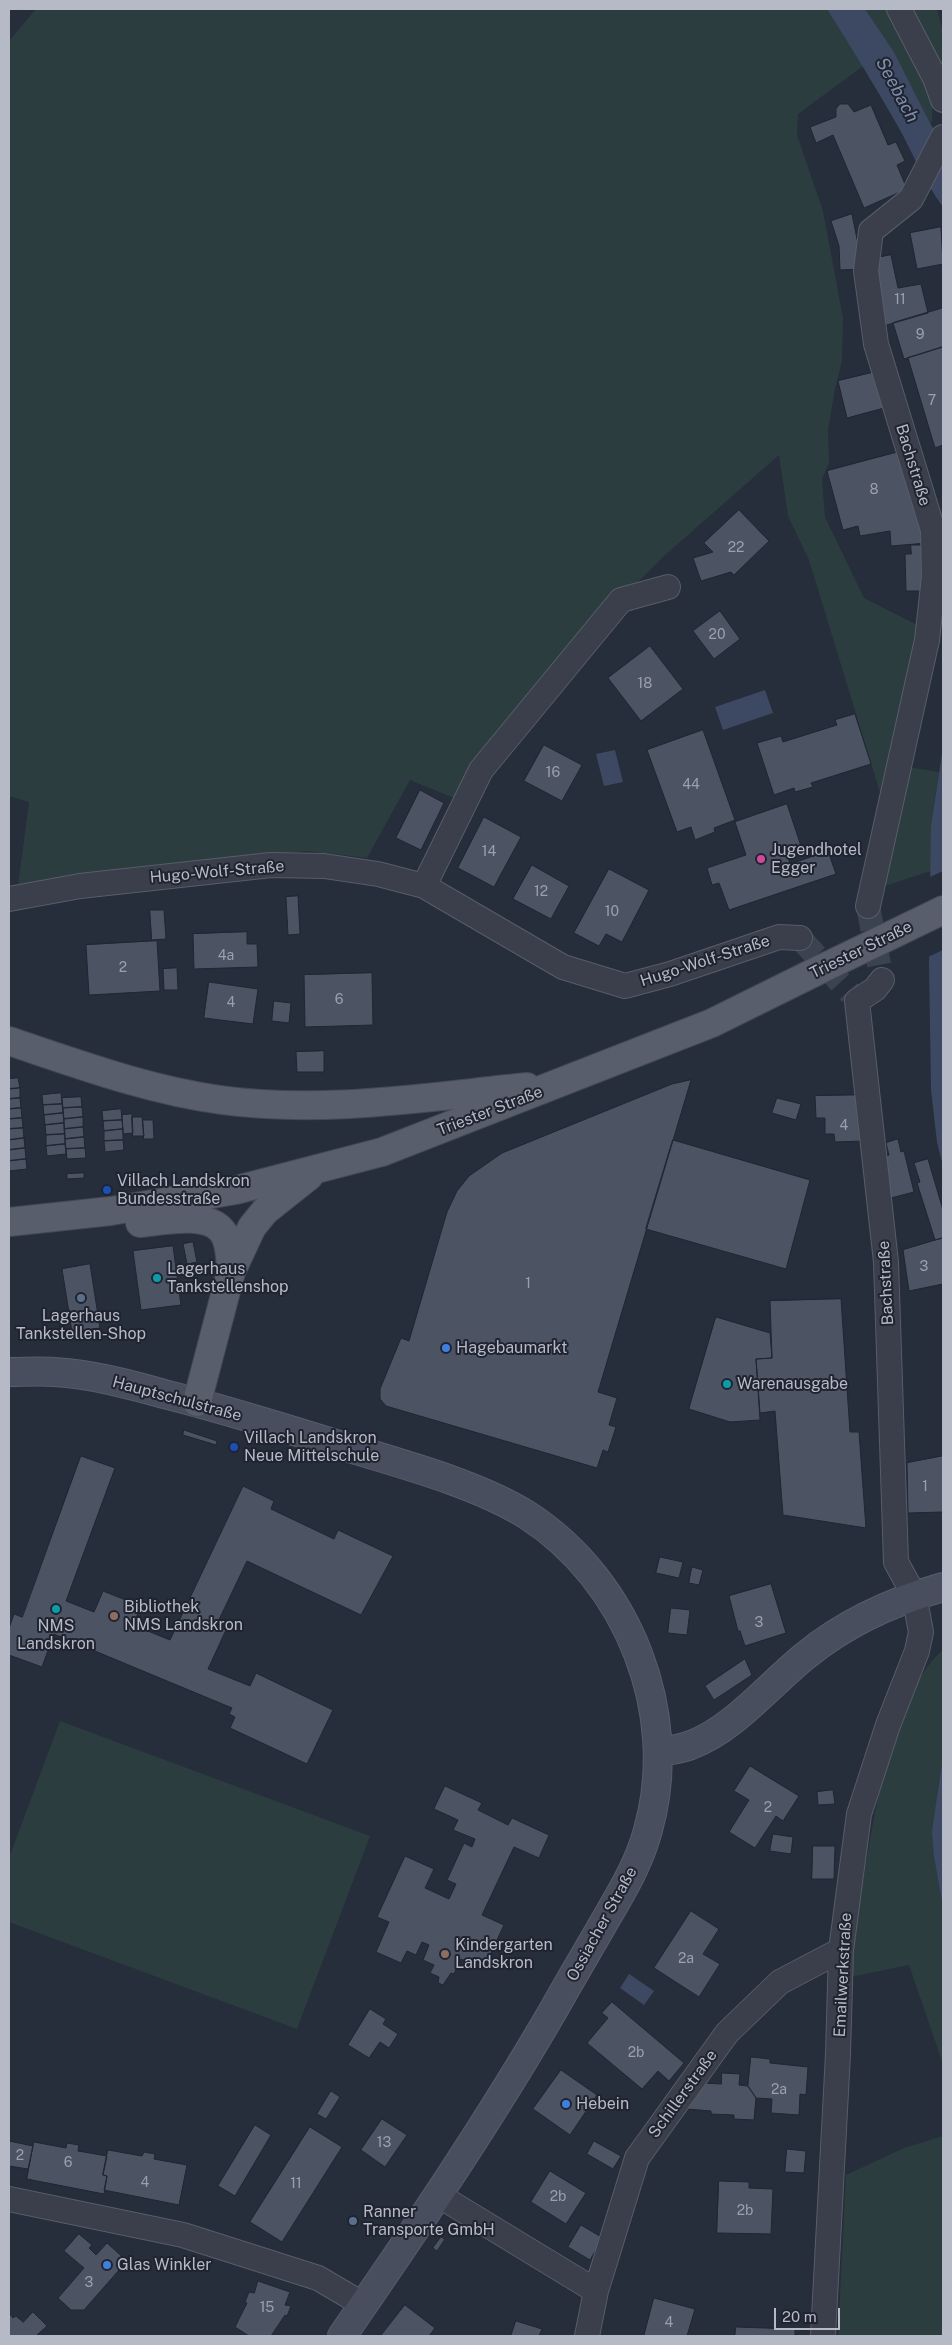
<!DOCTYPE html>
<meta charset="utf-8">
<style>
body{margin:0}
#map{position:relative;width:952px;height:2345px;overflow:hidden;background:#262d3b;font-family:"Public Sans",sans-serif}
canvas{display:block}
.frame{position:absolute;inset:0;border:10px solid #b5bac6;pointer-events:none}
.scale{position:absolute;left:774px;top:2308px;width:66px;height:22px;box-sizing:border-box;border:2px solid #b5bac6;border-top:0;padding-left:6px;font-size:15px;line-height:18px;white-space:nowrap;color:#b5bac6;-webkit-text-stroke:4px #1f2430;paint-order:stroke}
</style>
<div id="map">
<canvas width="952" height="2345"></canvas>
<div class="frame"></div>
<div class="scale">20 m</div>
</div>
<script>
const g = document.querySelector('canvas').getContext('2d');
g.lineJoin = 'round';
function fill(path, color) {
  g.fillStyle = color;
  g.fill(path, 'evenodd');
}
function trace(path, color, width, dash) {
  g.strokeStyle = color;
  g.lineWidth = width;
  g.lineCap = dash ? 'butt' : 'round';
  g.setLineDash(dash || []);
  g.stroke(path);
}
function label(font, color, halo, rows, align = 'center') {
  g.font = font + ' "Public Sans",sans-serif';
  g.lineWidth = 4;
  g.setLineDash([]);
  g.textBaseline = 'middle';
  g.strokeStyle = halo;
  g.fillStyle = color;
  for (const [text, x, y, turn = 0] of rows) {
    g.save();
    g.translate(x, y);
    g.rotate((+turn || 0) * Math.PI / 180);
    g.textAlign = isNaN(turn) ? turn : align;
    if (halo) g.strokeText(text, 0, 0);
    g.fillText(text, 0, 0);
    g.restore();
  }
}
const green = new Path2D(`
 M36 9H827L863 66 798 114 797 135 823 211 843 318 842 361 835 389 828 430 829 463 822 479 825 517 864 598 917 625 919 657 896 765 939 772 931 825V871L872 890 886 812 809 560 788 516 779 455 664 556 597 623 454 798 410 780 367 858 308 851 242 857 18 886 29 802 9 796V41Z
 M865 9H889C905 38 940 91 931 125L894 52Z
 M908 9H937L943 32V82Z
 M943 1650V1756L938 1788 934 1857 943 1907V2064L909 1965 850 1977C862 1895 880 1702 943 1650Z
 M60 1721 370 1836 297 2029 9 1922V1858Z
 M943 2136V2336H838L846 2175 904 2148Z`);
const water = new Path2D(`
 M827 9H865L894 52 931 125 943 142V207C925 183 914 156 900 130 877 89 852 49 827 9Z
 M765 690 773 713 723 730 715 707Z
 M943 748V1166L937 1142 931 1090 929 963 931 825Z
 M615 750 623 782 604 786 596 754Z
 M943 1756V1907L934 1857 932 1831Z
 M629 1974 654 1991 644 2005 620 1988Z`);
const pier = new Path2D(`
 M943 871V950L926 958 928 878Z`);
const building = new Path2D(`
 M840 104H848L854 112 871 105 888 145 896 142 905 161 897 165 907 189 864 208 833 135 816 143 810 127 836 117V109Z
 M852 214 863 269 840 270 839 246 831 221Z
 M941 227 943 264 917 269 910 233Z
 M891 255 898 288 921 284 928 313 880 327 870 259Z
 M943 308V347L904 359 893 323Z
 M943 347V445L935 448 908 358Z
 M875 372 884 408 847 418 838 381Z
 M906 450 927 543 891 546 890 531 860 536 858 526 843 530 827 471Z
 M739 510 769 541 734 575 731 572 701 581 693 558 713 552 704 543Z
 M911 545H927L928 591H906L905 554H911Z
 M720 611 740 639 714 659 693 631Z
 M650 646 683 689 641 721 608 678Z
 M855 714 871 764 811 783 813 787 795 792 794 788 774 795 757 743 781 736 783 742 837 725 835 720Z
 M703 730 735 820 714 828 715 832 695 840 691 827 677 832 647 750Z
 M544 745 582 765 562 801 524 781Z
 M420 790 444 803 421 850 396 838Z
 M787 804 801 846 786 851 790 864 828 851 836 874 729 910 719 883 712 885 707 868 746 855 735 822Z
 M484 817 521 837 494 887 458 868Z
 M532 865 569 886 551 919 513 899Z
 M609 869 649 890 622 942 606 934 599 946 574 933Z
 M298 896 300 934 288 935 286 897Z
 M150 910H164L166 939 152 940Z
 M247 932V944H257L258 967 194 969 193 934Z
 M157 941 160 991 89 995 86 945Z
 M177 968 178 990H164L163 969Z
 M372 973 373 1025 305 1027 304 975Z
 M209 982 258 989 253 1024 204 1018Z
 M274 1001 291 1003 289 1023 272 1021Z
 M324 1051V1072H297L296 1052Z
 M18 1078 20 1088 9 1089V1079Z
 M691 1080 598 1392 617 1398 609 1425 616 1427 608 1452 603 1450 597 1468 386 1406 380 1399V1389L401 1338 409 1341 447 1212 457 1191 469 1176 502 1153 672 1084Z
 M20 1088V1098L9 1099V1089Z
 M61 1093 62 1104 43 1105 42 1095Z
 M863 1095 864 1141 835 1142 834 1134H825V1118H816L815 1096Z
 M81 1097 82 1107 63 1108 62 1098Z
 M20 1098 21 1108 9 1109V1099Z
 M777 1098 801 1104 796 1120 772 1113Z
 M62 1104 63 1113 44 1115 43 1105Z
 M82 1107 83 1117 64 1119 63 1108Z
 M21 1108 22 1118 9 1119V1109Z
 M121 1109 122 1120 103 1121 102 1111Z
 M63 1113 64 1123 45 1125 44 1115Z
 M132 1114 133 1133 123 1134 122 1115Z
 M83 1117V1127L64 1129V1119Z
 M132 1117H142L144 1136H133Z
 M22 1118 23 1128 9 1129V1119Z
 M122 1120 123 1129 104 1131 103 1121Z
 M143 1120H153L154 1139H144Z
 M64 1123 65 1134 46 1135 45 1125Z
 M83 1127 84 1137 65 1139 64 1129Z
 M23 1128 24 1138 9 1140V1129Z
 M123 1129V1140L104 1141V1131Z
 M65 1134V1144L46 1146V1135Z
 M84 1137 85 1148 66 1149 65 1139Z
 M24 1138 25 1148 9 1150V1140Z
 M898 1139 901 1152 904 1151 914 1192 887 1199 876 1159 889 1155 886 1143Z
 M123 1140 124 1150 105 1152 104 1141Z
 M673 1140 810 1180 786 1269 646 1229Z
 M65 1144 66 1154 47 1156 46 1146Z
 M25 1148 26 1159 9 1161V1150Z
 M85 1148 86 1158 67 1159 66 1149Z
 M26 1159 27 1169 9 1171V1161Z
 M928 1159 943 1210V1238L935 1240 917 1183 920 1182 914 1163Z
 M84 1173V1178L67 1179V1174Z
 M943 1238V1284L909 1291 903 1250Z
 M193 1242 197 1262 187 1264 183 1244Z
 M173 1246 181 1305 141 1310 133 1251Z
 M90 1264 100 1328 72 1332 62 1269Z
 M841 1299 850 1432H859L866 1528 783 1515 775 1411 760 1413 756 1359 772 1358 770 1301Z
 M716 1317 770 1333 772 1358 756 1359 760 1420 730 1422 689 1409Z
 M184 1430 217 1441 216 1445 183 1435Z
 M81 1456 115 1468 66 1601 94 1612 103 1591 141 1606 133 1625 170 1640 243 1486 274 1501 271 1509 334 1539 338 1530 393 1556 361 1615 247 1561 216 1626 226 1630 208 1669 250 1686 256 1673 333 1710 307 1764 230 1728 235 1717 229 1714 232 1708 54 1634 42 1667 9 1655V1628L14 1614 22 1617Z
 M943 1456V1512L908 1513 907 1463Z
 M660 1557 683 1562 679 1578 656 1573Z
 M692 1567 703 1570 699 1585 689 1583Z
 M771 1584 786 1633 745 1646 740 1631H738L729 1596Z
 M671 1608 690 1610 687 1635 668 1633Z
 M745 1659 752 1675 714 1700 705 1686Z
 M750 1766 799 1796 783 1821 776 1816 755 1848 729 1832 749 1800 734 1791Z
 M445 1786 482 1803 478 1810 508 1825 512 1818 549 1835 539 1858 514 1847 482 1915 504 1925 483 1970 461 1959 454 1974 451 1973 443 1985 438 1983 439 1977 430 1973 434 1965 423 1960 429 1945 422 1942 416 1955 407 1951 401 1963 376 1952 389 1922 377 1917 405 1856 434 1869 425 1888 449 1899 456 1884 447 1880 464 1843 472 1847 475 1839 453 1830 458 1820 434 1809Z
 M833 1790 835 1804 818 1805 817 1792Z
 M773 1834 793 1837 791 1854 770 1851Z
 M813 1846H835L834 1879H812Z
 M691 1911 719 1929 703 1954 720 1964 699 1997 654 1968Z
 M612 2002 684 2063 669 2081 658 2071 642 2089 587 2043 608 2018 602 2013Z
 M370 2009 386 2019 383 2024 398 2034 389 2048 380 2042 369 2058 348 2045Z
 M751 2057 770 2059V2063L808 2067 806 2095 800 2094 799 2115 771 2113 772 2099 756 2098 748 2086Z
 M561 2070 597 2095 570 2135 533 2109Z
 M722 2073 740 2074 739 2085 748 2086 756 2098 754 2120 734 2119V2115L711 2114V2111L687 2109 703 2083 721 2084Z
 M331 2091 340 2097 326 2119 317 2114Z
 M382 2119 407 2135 385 2167 361 2150Z
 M255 2125 271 2135 235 2196 218 2186Z
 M310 2127 342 2147 282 2242 250 2222Z
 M9 2141 33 2146 28 2169 9 2166Z
 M594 2141 621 2156 613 2169 587 2154Z
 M34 2142 66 2148 67 2143 79 2145 78 2151 107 2156 103 2175 107 2176 104 2194 27 2179Z
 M787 2149 806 2151 804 2173 785 2172Z
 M108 2150 142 2156 144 2152 155 2154 154 2159 187 2165 179 2205 104 2190 107 2176 103 2175Z
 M550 2171 586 2193 566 2224 531 2202Z
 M719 2181 749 2182V2188L773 2189 771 2234 717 2233Z
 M581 2225 603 2238 590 2260 568 2247Z
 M79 2234 92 2245 89 2248 96 2255 107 2243 127 2261 84 2310H71L58 2298 84 2268 64 2251Z
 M441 2237 445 2239 437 2251 433 2248Z
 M258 2281 290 2292 285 2305 291 2306 287 2316 285 2315 271 2336H249L235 2327 247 2303 245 2302 249 2292 254 2293Z
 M654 2298 695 2309 687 2336H644Z
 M405 2305 435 2328 429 2336H376L378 2334 380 2336Z
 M33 2312 47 2326 36 2336H9V2313L13 2318 16 2316 23 2322Z
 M516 2321 542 2329 539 2336H511Z
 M736 2327 795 2329V2336H735Z`);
const streetTunnel = new Path2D(`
 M868 906 882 980
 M800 938 851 994`);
const street = new Path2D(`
 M899 9 935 78 943 100
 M424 886 481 770 621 600 668 587
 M9 899 80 886 271 865 324 866 378 874 424 886 563 967 625 986 670 974 779 937 800 938
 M868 906 927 640 934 577 933 530 876 344 866 271 871 231 911 199 943 137
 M438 2195 596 2291
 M9 2199 183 2235 318 2278 364 2305
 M587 2336 596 2291 637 2158 727 2033 780 1982 841 1950
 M823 2336 838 2054 841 1950 859 1814 888 1725 917 1651 921 1632 914 1595 896 1562 886 1262 857 1001 875 989 882 980`);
const secondary = new Path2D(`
 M9 1372C24 1372 39 1371 54 1372 91 1374 128 1384 164 1394 232 1411 299 1433 366 1453 416 1468 482 1487 527 1515 628 1580 681 1713 648 1830 639 1864 621 1893 603 1924 587 1952 570 1980 554 2009 489 2121 416 2229 342 2336
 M658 1753C669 1750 681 1749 691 1745 734 1729 770 1684 805 1656 845 1623 894 1601 943 1587`);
const primary = new Path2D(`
 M877 942 943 910
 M9 1041C78 1064 148 1090 221 1100 322 1114 426 1097 527 1087
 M9 1222 111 1211 236 1190 382 1152 712 1023 821 969
 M140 1223C162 1221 207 1211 222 1231 231 1242 230 1259 231 1272
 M197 1402 231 1272 252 1227 265 1211 309 1176`);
const primaryBridge = new Path2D(`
 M821 969 877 942`);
const markers = [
 [761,859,5,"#d1479c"],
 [107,1190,5,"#1a4fb4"],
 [157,1278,5,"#0f9aa8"],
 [81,1298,5,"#5c6f8a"],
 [446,1348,5,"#3f7fe0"],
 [727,1384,5,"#0f9aa8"],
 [234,1447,5,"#1a4fb4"],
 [56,1609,5,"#0f9aa8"],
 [114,1616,5,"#8d6e63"],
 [445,1954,5,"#8d6e63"],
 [566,2104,5,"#3f7fe0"],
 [353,2221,5,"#5c6f8a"],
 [107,2265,5,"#3f7fe0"]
];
const numberNames = [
 ["11",900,300],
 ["9",920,335],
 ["7",932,401],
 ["8",874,490],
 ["22",736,548],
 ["20",717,635],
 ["18",645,684],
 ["16",553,773],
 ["44",691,785],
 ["14",489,852],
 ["12",541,892],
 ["10",612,912],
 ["4a",226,956],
 ["2",123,968],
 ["6",339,1000],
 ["4",231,1003],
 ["4",844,1126],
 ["3",924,1267],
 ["1",528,1284],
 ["1",925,1487],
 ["3",759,1623],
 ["2",768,1808],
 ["2a",686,1959],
 ["2b",636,2053],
 ["2a",779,2090],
 ["13",384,2143],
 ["2",20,2156],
 ["6",68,2163],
 ["4",145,2183],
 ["11",296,2184],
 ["2b",558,2197],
 ["2b",745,2211],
 ["3",89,2283],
 ["15",267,2308],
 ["4",669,2323]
];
const streetNames = [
 ["Bachstraße",913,465,73],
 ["Hugo-Wolf-Straße",217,872,-5],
 ["Triester Straße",861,950,-26],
 ["Hugo-Wolf-Straße",705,961,-18],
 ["Triester Straße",490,1111,-21],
 ["Bachstraße",886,1283,-93],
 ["Hauptschulstraße",177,1399,15],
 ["Ossiacher Straße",602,1924,-61],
 ["Emailwerkstraße",843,1975,-87],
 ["Schillerstraße",683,2094,-54]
];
const poiNames = [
 ["Jugendhotel",771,850],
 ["Egger",771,868],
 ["Villach Landskron",117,1181],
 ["Bundesstraße",117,1199],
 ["Lagerhaus",167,1269],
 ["Tankstellenshop",167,1287],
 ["Lagerhaus",81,1316,"center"],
 ["Tankstellen-Shop",81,1334,"center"],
 ["Hagebaumarkt",456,1348],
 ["Warenausgabe",737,1384],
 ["Villach Landskron",244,1438],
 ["Neue Mittelschule",244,1456],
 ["Bibliothek",124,1607],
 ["NMS Landskron",124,1625],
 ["NMS",56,1626,"center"],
 ["Landskron",56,1644,"center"],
 ["Kindergarten",455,1945],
 ["Landskron",455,1963],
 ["Hebein",576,2104],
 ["Ranner",363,2212],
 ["Transporte GmbH",363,2230],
 ["Glas Winkler",117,2265]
];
const waterNames = [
 ["Seebach",897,90,62]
];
fill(green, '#2c3d40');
fill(water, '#3d4962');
fill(pier, '#262d3b');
fill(building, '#4c5363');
trace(building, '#212632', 1);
trace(streetTunnel, '#3b4250', 24, [24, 12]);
trace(street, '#585d69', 26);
trace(secondary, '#585d69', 30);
trace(primary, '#434854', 30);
trace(street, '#3a3f4b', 24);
trace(secondary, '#484e5e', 28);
trace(primary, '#585e6b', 28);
trace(primaryBridge, '#434854', 30, []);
trace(primaryBridge, '#585e6b', 28);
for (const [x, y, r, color] of markers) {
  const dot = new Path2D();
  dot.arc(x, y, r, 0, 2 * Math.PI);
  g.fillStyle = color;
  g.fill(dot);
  trace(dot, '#1f2430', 2);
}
label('14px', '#9ba0ad', null, numberNames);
label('16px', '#b5bac6', '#1f2430', streetNames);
label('16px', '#b5bac6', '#1f2430', poiNames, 'left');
label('italic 18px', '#808eab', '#1f2430', waterNames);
</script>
